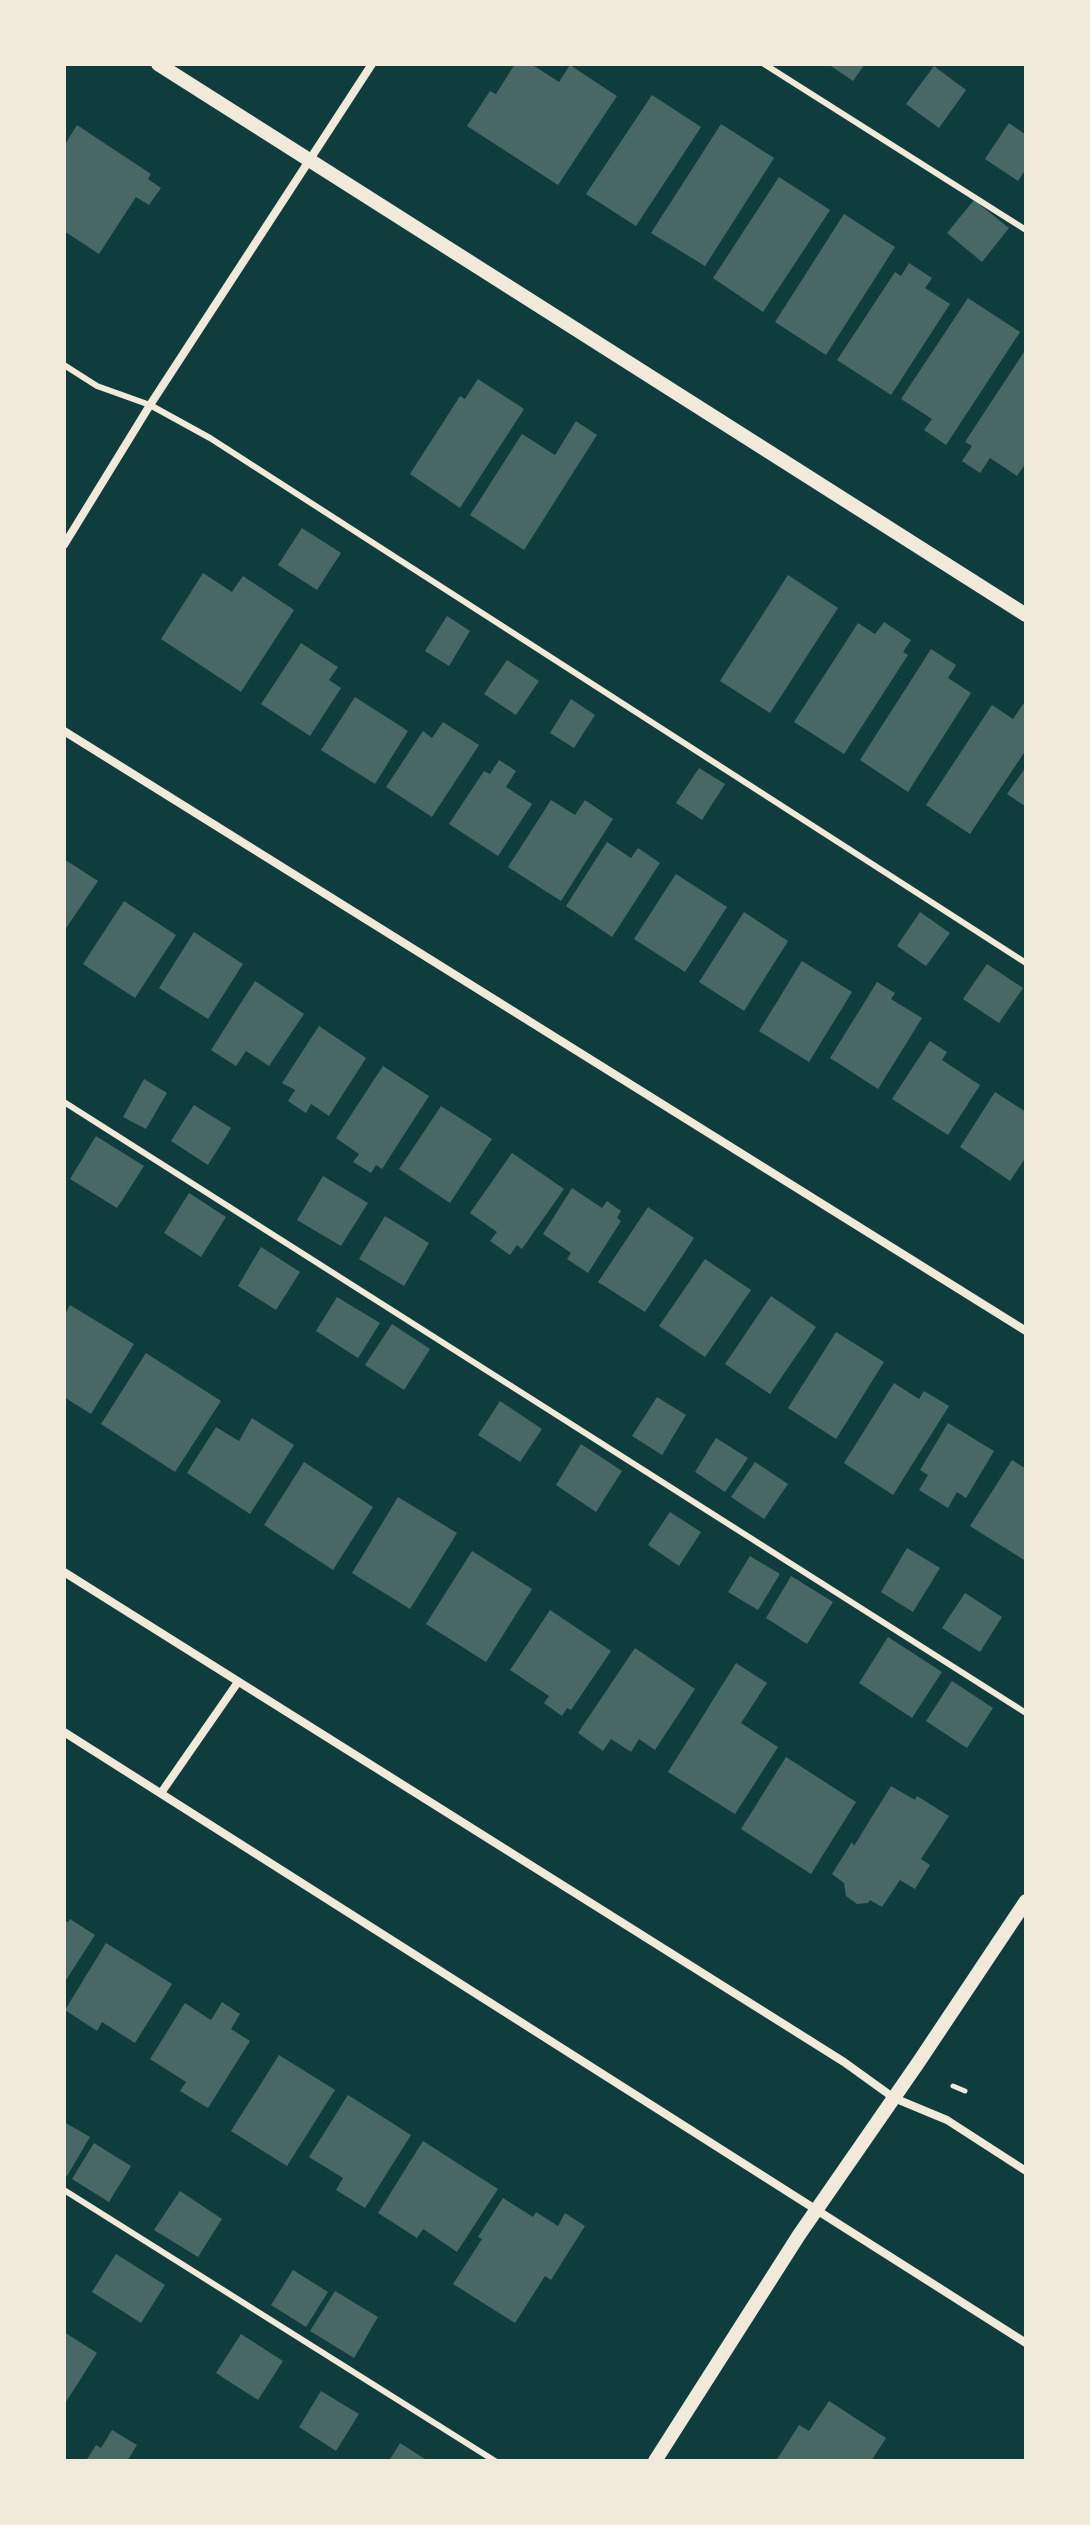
<!DOCTYPE html>
<style>
body{margin:0}
#map{position:relative;width:1090px;height:2525px;overflow:hidden;background:#0f3d3e;font-family:"IBM Plex Sans",sans-serif}
canvas{display:block}
.frame{position:absolute;inset:0;border:66px solid #f1e9da;pointer-events:none}
</style>
<div id="map">
<canvas width="1090" height="2525"></canvas>
<div class="frame"></div>
</div>
<script>
const g = document.querySelector('canvas').getContext('2d');
g.lineJoin = 'round';
function fill(path, color) {
  g.fillStyle = color;
  g.fill(path, 'evenodd');
}
function trace(path, color, width, dash) {
  g.strokeStyle = color;
  g.lineWidth = width;
  g.lineCap = dash ? 'butt' : 'round';
  g.setLineDash(dash || []);
  g.stroke(path);
}
const building = new Path2D(`
 M515 64H531L559 82 570 65 617 96 558 185 467 126 490 91 496 94Z
 M828 64H865L853 81Z
 M934 66 966 90 939 128 906 104Z
 M652 95 701 127 636 226 586 194Z
 M1009 123 1026 135V169L1018 181 985 159Z
 M721 124 774 158 705 266 651 233Z
 M77 125 151 174 148 179 161 188 149 205 136 197 99 254 64 231V146Z
 M779 177 830 210 763 312 713 278Z
 M974 200 1009 228 982 262 947 233Z
 M844 214 895 247 826 355 775 322Z
 M909 263 932 278 925 288 950 304 891 395 837 360 895 272 901 276Z
 M968 298 1020 332 946 445 924 430 932 419 901 399Z
 M1026 349V463L1017 476 990 458 980 473 962 461 972 446 965 442Z
 M478 379 524 409 460 508 410 474 460 396 465 399Z
 M576 421 597 435 524 550 470 515 522 434 555 455Z
 M302 528 341 553 317 590 278 565Z
 M203 573 232 592 243 576 294 610 241 692 161 639Z
 M788 575 838 608 770 713 720 681Z
 M447 616 470 631 449 666 425 651Z
 M884 622 911 640 903 652 908 655 844 754 794 722 858 623 875 634Z
 M301 643 338 667 329 680 341 688 310 736 261 704Z
 M931 649 956 665 948 678 971 693 908 792 860 760Z
 M507 660 539 681 516 715 484 694Z
 M355 697 408 731 375 784 321 750Z
 M571 699 595 715 574 748 550 733Z
 M1023 704 1026 706V750L970 834 926 805 992 705 1013 719Z
 M443 722 479 745 432 817 386 787 423 731 432 738Z
 M499 760 516 771 506 787 532 804 498 856 449 824 484 771 490 774Z
 M1026 767V807L1007 794Z
 M699 768 725 784 702 820 676 803Z
 M551 800 575 815 585 800 613 819 561 901 508 867Z
 M607 842 631 858 638 848 660 863 612 937 566 906Z
 M64 859 98 881 64 931Z
 M676 874 727 907 685 972 634 939Z
 M124 901 176 935 135 998 83 964Z
 M744 912 788 941 744 1011 699 982Z
 M920 912 950 933 926 966 897 946Z
 M194 932 243 964 208 1019 159 988Z
 M802 961 852 992 809 1062 759 1031Z
 M987 964 1023 988 999 1023 963 999Z
 M255 981 304 1014 269 1066 246 1051 236 1066 211 1050Z
 M877 982 895 993 891 999 922 1018 878 1089 830 1058Z
 M319 1026 366 1058 329 1116 311 1104 306 1113 288 1101 295 1090 282 1083Z
 M930 1041 947 1052 942 1060 980 1085 948 1135 892 1099Z
 M383 1066 429 1096 382 1169 376 1165 371 1173 353 1162 359 1154 336 1138Z
 M144 1079 167 1093 146 1129 123 1117Z
 M995 1092 1026 1112V1157L1010 1181 960 1147Z
 M194 1105 231 1128 208 1165 171 1141Z
 M441 1106 492 1139 450 1203 399 1169Z
 M96 1136 144 1166 117 1208 70 1179Z
 M512 1153 564 1189 522 1249 517 1245 510 1255 490 1241 497 1232 470 1213Z
 M323 1176 368 1203 341 1246 297 1220Z
 M572 1188 602 1208 607 1201 621 1211 617 1218 621 1221 588 1273 567 1259 571 1253 543 1234Z
 M189 1193 226 1217 201 1257 164 1233Z
 M648 1207 694 1238 645 1312 598 1282Z
 M385 1216 429 1243 404 1286 359 1259Z
 M261 1247 300 1272 276 1310 238 1286Z
 M705 1259 751 1290 705 1357 659 1326Z
 M771 1296 816 1327 770 1394 725 1364Z
 M337 1297 380 1323 358 1358 316 1331Z
 M70 1305 134 1344 91 1414 64 1397V1316Z
 M392 1324 430 1349 404 1390 365 1365Z
 M836 1332 884 1362 836 1439 788 1408Z
 M146 1353 221 1401 175 1472 101 1424Z
 M894 1383 919 1399 924 1391 949 1406 893 1495 844 1463Z
 M657 1397 686 1415 662 1455 632 1436Z
 M500 1401 542 1429 520 1462 478 1435Z
 M252 1418 294 1445 250 1514 187 1473 216 1427 239 1441Z
 M948 1423 994 1451 966 1498 957 1492 948 1508 919 1490 928 1475 920 1470Z
 M716 1438 748 1458 725 1492 695 1472Z
 M581 1444 622 1471 596 1512 556 1485Z
 M1012 1460 1026 1469V1556L1024 1560 970 1526Z
 M304 1462 373 1507 333 1570 264 1525Z
 M755 1462 788 1484 764 1519 731 1497Z
 M398 1497 457 1533 410 1609 352 1573Z
 M670 1512 701 1532 679 1566 648 1545Z
 M907 1548 940 1568 913 1612 881 1592Z
 M472 1551 532 1589 486 1662 426 1624Z
 M750 1556 780 1574 758 1610 728 1592Z
 M791 1576 833 1602 807 1644 766 1618Z
 M965 1593 1002 1617 980 1652 942 1628Z
 M550 1610 611 1651 571 1710 567 1708 562 1716 544 1703 549 1696 510 1670Z
 M888 1637 942 1672 912 1718 859 1683Z
 M635 1648 695 1689 655 1750 639 1739 631 1752 611 1739 603 1751 578 1733Z
 M736 1663 767 1683 741 1723 778 1747 735 1814 668 1772Z
 M952 1681 993 1708 967 1748 926 1721Z
 M786 1757 856 1802 811 1874 741 1829Z
 M891 1786 915 1800 917 1796 949 1816 921 1859 930 1865 915 1889 900 1880 882 1907 870 1900 868 1903 857 1904 846 1896 844 1883 832 1874 852 1842 854 1846Z
 M70 1919 95 1935 64 1983V1920L68 1922Z
 M106 1943 172 1984 135 2043 102 2022 97 2031 65 2010Z
 M222 2002 240 2014 231 2029 250 2041 208 2108 180 2091 186 2082 150 2059 185 2003 211 2020Z
 M279 2055 335 2090 287 2166 231 2131Z
 M348 2095 411 2135 365 2208 336 2190 343 2178 309 2157Z
 M64 2122 90 2137 67 2176 64 2174Z
 M423 2141 498 2189 457 2252 423 2229 417 2238 378 2213Z
 M94 2143 131 2166 109 2202 72 2179Z
 M180 2191 222 2219 198 2257 154 2230Z
 M503 2198 533 2217 536 2212 558 2226 565 2213 585 2226 551 2280 545 2276 515 2323 453 2284 482 2239 478 2237Z
 M116 2254 165 2285 141 2323 92 2292Z
 M293 2270 328 2292 306 2327 271 2305Z
 M335 2291 378 2317 354 2358 310 2331Z
 M64 2332 97 2353 64 2405Z
 M241 2334 283 2361 258 2400 216 2373Z
 M321 2391 359 2414 336 2451 299 2427Z
 M829 2401 886 2438 871 2461H776L799 2425 809 2431Z
 M112 2430 137 2445 127 2461H86L96 2445 101 2448Z
 M400 2443 428 2461H389Z`);
const path = new Path2D(`
 M953 2086 965 2091`);
const service = new Path2D(`
 M764 64 1026 230
 M64 365 97 386 150 405 210 438 1026 963
 M64 1102 1026 1713
 M64 2190 495 2461`);
const minor = new Path2D(`
 M64 545 150 405 372 64
 M64 731 1026 1331
 M64 1572 844 2062 894 2098 947 2120 1026 2171
 M64 1732 1026 2343
 M161 1793 238 1682`);
const tertiary = new Path2D(`
 M158 64 1026 615
 M655 2461 799 2235 918 2063 1026 1901`);
fill(building, '#486865');
trace(path, '#f1e9da', 5);
trace(service, '#f1e9da', 6);
trace(minor, '#f1e9da', 8);
trace(tertiary, '#f1e9da', 14);
</script>
